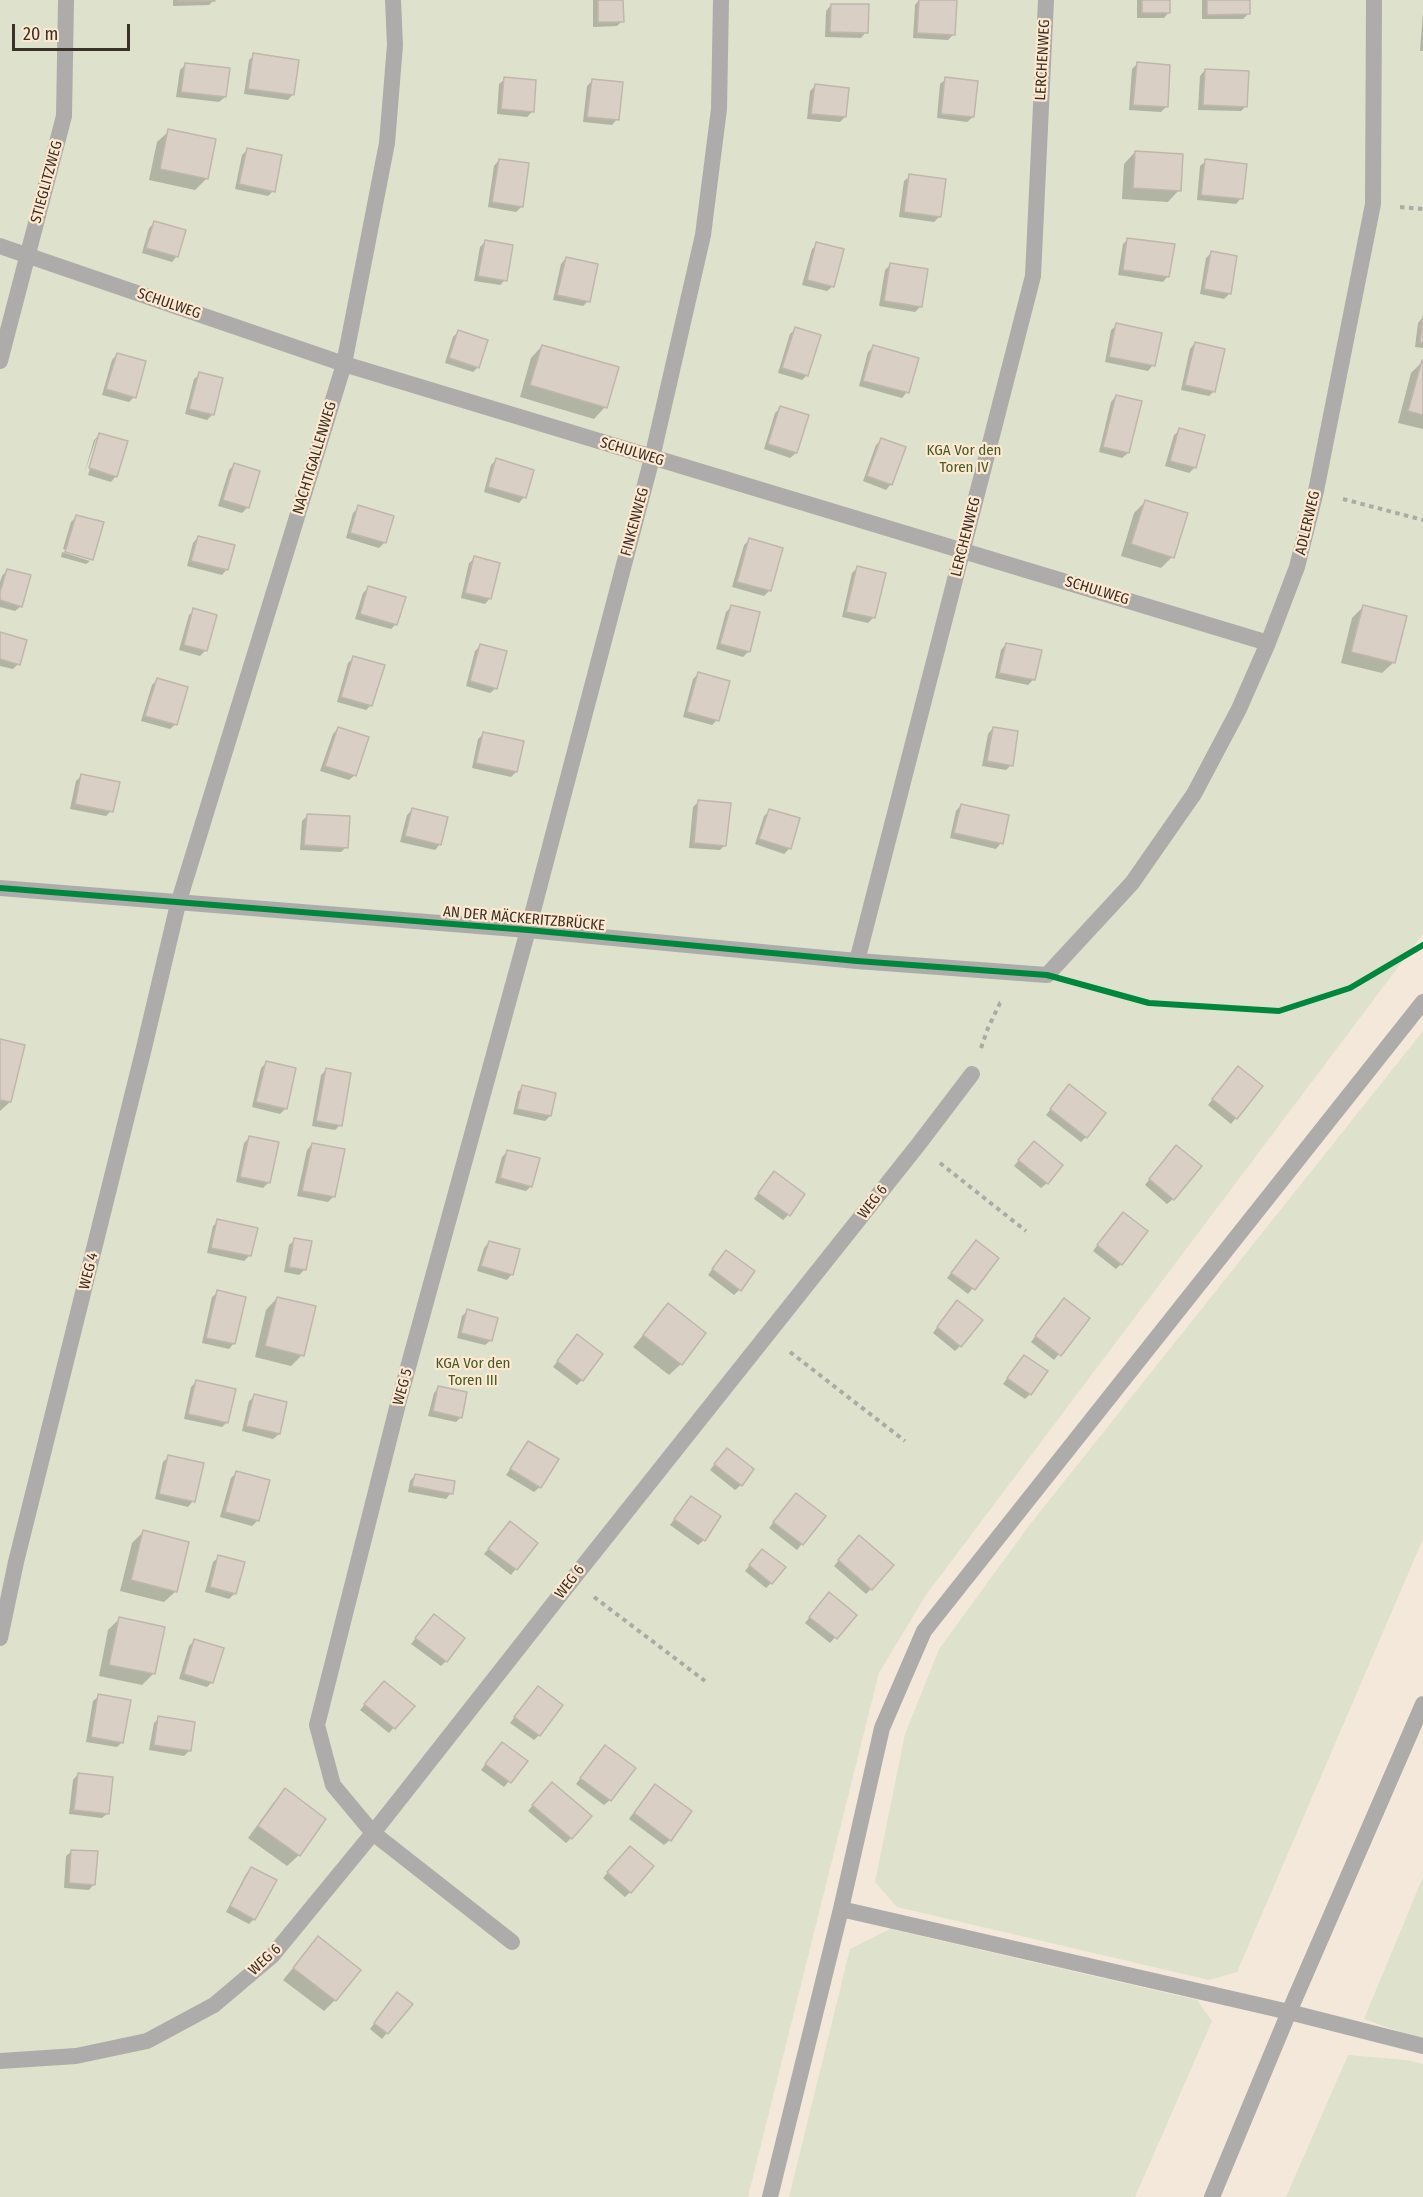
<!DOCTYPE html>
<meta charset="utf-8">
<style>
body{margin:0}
#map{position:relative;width:1423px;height:2197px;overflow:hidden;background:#f4e8da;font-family:"Fira Sans Condensed",sans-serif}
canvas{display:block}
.scale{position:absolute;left:12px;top:24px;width:118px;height:27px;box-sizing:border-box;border:3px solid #3a3128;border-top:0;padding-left:8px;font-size:18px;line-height:21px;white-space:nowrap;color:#3a3128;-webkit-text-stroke:4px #ffe8d0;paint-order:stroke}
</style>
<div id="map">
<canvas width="1423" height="2197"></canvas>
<div class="scale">20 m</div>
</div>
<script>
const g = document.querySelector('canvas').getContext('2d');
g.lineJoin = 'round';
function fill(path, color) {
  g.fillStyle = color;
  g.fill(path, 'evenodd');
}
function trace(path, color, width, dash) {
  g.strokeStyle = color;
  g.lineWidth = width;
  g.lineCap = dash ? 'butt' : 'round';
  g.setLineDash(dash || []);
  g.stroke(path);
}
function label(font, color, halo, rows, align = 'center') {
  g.font = font + ' "Fira Sans Condensed",sans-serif';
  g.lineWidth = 4.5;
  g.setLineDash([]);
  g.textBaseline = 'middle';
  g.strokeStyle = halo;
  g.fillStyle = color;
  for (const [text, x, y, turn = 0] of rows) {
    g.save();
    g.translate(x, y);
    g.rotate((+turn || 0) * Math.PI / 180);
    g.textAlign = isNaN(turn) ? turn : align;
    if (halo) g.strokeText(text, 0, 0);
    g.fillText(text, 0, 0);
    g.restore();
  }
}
const green = new Path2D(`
 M0 0H1423V934L926 1595 879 1673 748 2197H0Z
 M1423 1031V1539L1237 1972 1209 1980 897 1907 875 1882 905 1734 939 1649 1031 1523Z
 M1423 1877V2040L1364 2019Z
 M890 1929 1197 2000 1212 2021 1135 2197H789L850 1949Z
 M1348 2055 1406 2060 1423 2064V2197H1286Z`);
const shadow = new Path2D(`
 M173 0H214L209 5 173 6Z
 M593 0H622V21L617 26 593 27Z
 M919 0H933L954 34 948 40 913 38 915 5Z
 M1137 0H1169V12L1164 18H1137Z
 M1202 0H1249V13L1243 19H1202Z
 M831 5 866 32 861 38 825 37 826 11Z
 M1423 12V51H1420Z
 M254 55 293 94 288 100 244 94 249 60Z
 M1137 64 1166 107 1161 112 1129 110 1132 69Z
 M185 65 225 97 219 102 176 97 180 70Z
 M1205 70 1246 106 1241 111 1198 110 1200 76Z
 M505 79 532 112 527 117 497 114 499 84Z
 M946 79 973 117 967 122 937 118 940 84Z
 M592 81 617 119 612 125 583 122 587 86Z
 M815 86 845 117 840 122 807 119 810 91Z
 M169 131 206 179 195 190 149 180 157 142Z
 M247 150 273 191 268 196 235 189 242 155Z
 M1135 152 1179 190 1168 202 1122 199 1124 164Z
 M499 160 522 206 516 212 488 207 494 166Z
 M1206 161 1241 198 1236 204 1197 200 1200 166Z
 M910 176 940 216 934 222 899 217 904 181Z
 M155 222 177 256 172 262 142 253 149 228Z
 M1128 239 1168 276 1163 282 1118 275 1123 244Z
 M485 242 505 280 500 285 474 281 480 247Z
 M817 244 833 286 827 291 802 285 812 249Z
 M1211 253 1230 293 1224 299 1200 294 1206 258Z
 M566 258 588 301 583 306 553 300 561 264Z
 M891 264 921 306 915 312 879 306 885 270Z
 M1423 317V348L1415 347 1418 323Z
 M1117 325 1153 365 1148 371 1105 362 1111 330Z
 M795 329 807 375 802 380 778 373 790 334Z
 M458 332 478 367 473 372 445 363 453 337Z
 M1195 343 1214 391 1209 396 1181 390 1190 349Z
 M542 346 605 407 594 419 520 397 531 358Z
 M873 347 907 392 902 398 859 386 868 352Z
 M117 354 134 397 129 402 102 395 112 360Z
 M1422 362H1423V429L1398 423 1411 373Z
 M200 374 212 415 207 420 185 414 194 379Z
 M1116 396 1128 453 1122 458 1099 452 1111 402Z
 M780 408 807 416 796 453 790 458 764 449 775 413Z
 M1180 430 1195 467 1189 473 1165 466 1174 435Z
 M100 434 116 476 111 482 88 475 99 439H96L84 474 94 440Z
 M881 440 891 484 886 490 863 481 876 445Z
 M496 460 524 497 519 503 484 492 491 465Z
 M234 465 258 472 247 508 242 513 218 506 229 470Z
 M1146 501 1172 557 1161 568 1121 556 1134 513Z
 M359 507 385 542 379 548 346 538 353 513Z
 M77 516 91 559 90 560V557L63 549 71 522Z
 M198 537 227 569 222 575 187 566 193 543Z
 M749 540 781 549 769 591 764 596 732 587 744 545Z
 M62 552 90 561 86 564 61 557Z
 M475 558 490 598 485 604 461 598 469 563Z
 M857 568 884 574 873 618 868 623 842 617 852 573Z
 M7 570 21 606 15 611 0 607V582L2 576Z
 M368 588 396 624 391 629 355 619 363 593Z
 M732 606 749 651 743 657 716 649 726 612Z
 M1364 606 1394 662 1382 673 1341 663 1352 618Z
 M194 610 215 616 205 651 200 656 179 650 189 615Z
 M0 634 18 664 13 669 0 666Z
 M1006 644 1033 680 1028 685 995 678 1001 650Z
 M481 645 496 688 490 693 466 686 475 651Z
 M354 657 371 705 366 710 337 702 348 663Z
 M698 674 717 720 712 725 683 717 693 679Z
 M157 680 176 724 170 729 141 721 152 685Z
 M338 728 355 775 349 780 320 771 333 734Z
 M993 728 1011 765 1006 770 982 766 988 734Z
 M484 733 516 772 511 777 472 768 478 739Z
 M81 776 111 811 106 816 70 809 76 781Z
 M699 801 725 845 720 850 689 848 693 807Z
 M961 805 1001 843 996 849 950 838 956 811Z
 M412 810 440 844 435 850 400 842 407 815Z
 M770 811 790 848 784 854 755 844 764 816Z
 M307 816 346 847 341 852 300 850 302 821Z
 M0 1041 10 1102 0 1111Z
 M266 1063 286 1108 280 1114 252 1107 261 1068Z
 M326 1070 340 1125 335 1130 312 1126 321 1075Z
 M1233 1073 1261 1086 1231 1124 1208 1105Z
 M523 1086 550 1116 545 1121 513 1114 518 1092Z
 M1064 1092 1086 1137 1081 1142 1046 1115Z
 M250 1137 269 1182 263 1188 236 1182 244 1143Z
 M312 1144 334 1196 328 1202 297 1196 307 1150Z
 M1029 1148 1047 1183 1041 1188 1014 1166Z
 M508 1151 531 1186 526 1191 495 1183 502 1157Z
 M1171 1152 1173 1199 1167 1204 1145 1185Z
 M769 1178 788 1215 783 1220 754 1199Z
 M1118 1219 1121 1264 1116 1269 1093 1251Z
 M218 1221 250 1255 244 1261 207 1253 213 1226Z
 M295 1240 305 1269 299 1275 284 1272 289 1245Z
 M489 1242 512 1274 507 1280 477 1271 484 1248Z
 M971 1247 997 1258 968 1294 947 1278Z
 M721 1257 739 1290 734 1295 708 1275Z
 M218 1292 234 1343 229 1349 202 1343 212 1297Z
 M277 1298 302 1355 291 1366 255 1357 266 1310Z
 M668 1305 681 1364 669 1375 633 1347Z
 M1059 1305 1088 1318 1054 1360 1031 1342Z
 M952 1307 960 1346 955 1351 933 1333Z
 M467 1311 491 1340 485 1345 457 1338 462 1316Z
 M572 1342 582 1380 577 1385 553 1367Z
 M1024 1356 1030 1394 1025 1399 1003 1384Z
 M196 1382 227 1422 222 1427 184 1419 191 1387Z
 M439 1387 461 1417 456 1422 428 1416 434 1393Z
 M255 1396 279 1434 273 1439 242 1431 249 1401Z
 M528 1443 540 1487 534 1492 506 1475Z
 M722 1455 741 1485 735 1490 710 1470Z
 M169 1456 193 1501 188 1507 155 1499 163 1462Z
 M237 1472 258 1520 252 1526 220 1517 231 1478Z
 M415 1475 451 1493 446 1499 408 1492 410 1481Z
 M691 1497 704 1540 698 1545 670 1525Z
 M791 1500 824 1516 797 1550 769 1528Z
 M510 1523 536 1543 511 1575 484 1554Z
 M143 1532 176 1591 164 1602 120 1591 132 1543Z
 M854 1542 871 1589 866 1594 834 1566Z
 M757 1556 771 1583 766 1588 745 1571Z
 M219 1557 235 1593 229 1599 205 1592 213 1562Z
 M824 1599 855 1615 830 1643 805 1623Z
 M434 1616 446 1661 441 1666 411 1644Z
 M119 1619 153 1674 142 1685 99 1676 108 1630Z
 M194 1641 212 1682 207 1687 179 1679 189 1646Z
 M378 1688 412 1706 389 1733 360 1710Z
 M533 1693 539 1735 534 1740 510 1723Z
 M99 1696 122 1742 117 1747 86 1742 93 1701Z
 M159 1718 190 1750 184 1756 149 1750 154 1723Z
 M497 1749 526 1761 504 1787 481 1770Z
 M600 1752 610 1800 604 1805 576 1784Z
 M78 1774 108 1813 102 1818 69 1814 73 1780Z
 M546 1789 571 1838 566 1843 528 1811Z
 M286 1790 324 1819 299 1855 287 1866 248 1838 274 1802Z
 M650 1791 670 1840 664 1845 629 1819Z
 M72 1851 94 1884 89 1890 64 1888 66 1856Z
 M625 1853 630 1892 625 1897 603 1878Z
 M251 1869 254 1919 249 1924 226 1912 246 1874Z
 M318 1938 335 2000 324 2011 283 1980Z
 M392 2000 410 2004 382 2039 370 2029Z`);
const building = new Path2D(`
 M178 0H215V1H178Z
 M598 0H623L624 22H598Z
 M919 0H957L955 35 917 33Z
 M1142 0H1170V13H1142Z
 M1207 0H1250V14L1207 15Z
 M831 4H869L868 33 830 32Z
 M253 53 299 60 294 95 248 89Z
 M1137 62 1170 65 1168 107 1133 105Z
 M185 63 230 68 226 97 181 92Z
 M1205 69 1249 71 1247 107 1203 105Z
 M504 77 536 80 534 112 501 109Z
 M945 77 978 81 974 117 941 114Z
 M592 79 623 82 619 120 587 117Z
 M815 84 849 88 846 117 811 114Z
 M168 129 216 139 208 179 160 169Z
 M247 148 282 155 275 192 239 184Z
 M1135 151 1183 154 1181 191 1133 188Z
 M499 159 529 163 523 207 492 202Z
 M1205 159 1247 164 1243 199 1201 195Z
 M909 174 946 179 941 217 904 212Z
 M154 221 186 230 178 257 146 248Z
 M1127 238 1175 244 1169 277 1123 270Z
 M485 240 513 245 507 281 478 276Z
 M816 242 844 249 834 287 807 280Z
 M1211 251 1237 256 1231 294 1204 289Z
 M566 257 598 264 590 302 557 295Z
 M890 263 928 269 922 307 884 301Z
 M1423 316V343L1420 342Z
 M1116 323 1162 333 1155 366 1109 357Z
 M795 327 821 335 808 376 782 368Z
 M458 330 488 340 479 368 449 358Z
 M1195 342 1225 349 1215 392 1185 385Z
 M542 345 619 367 607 408 530 385Z
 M873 345 919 358 909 393 863 381Z
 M117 353 146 361 136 398 106 389Z
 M1422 360 1423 361V415L1408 411Z
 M199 372 223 378 214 415 189 409Z
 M1116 395 1142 401 1129 453 1103 447Z
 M780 406 809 415 797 453 768 444Z
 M1179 428 1205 435 1196 468 1170 461Z
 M99 433 128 441 117 477 89 468Z
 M881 438 906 447 892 485 867 476Z
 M496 458 534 470 526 498 488 487Z
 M234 463 260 471 249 508 223 500Z
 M1145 500 1188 513 1174 558 1131 544Z
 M358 505 394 516 386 543 350 533Z
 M76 515 104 522 93 560 65 552Z
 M198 536 235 545 228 570 191 561Z
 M749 538 783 548 771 591 737 582Z
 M474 556 500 563 491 599 465 593Z
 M857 566 886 573 875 618 846 612Z
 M7 569 31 575 22 607 0 600V592Z
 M368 586 406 597 397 625 360 614Z
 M731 605 760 612 750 652 720 644Z
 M1363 605 1407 616 1395 663 1351 652Z
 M193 608 217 615 207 651 184 645Z
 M0 632 27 640 20 665 0 659Z
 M1006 643 1042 650 1035 680 999 673Z
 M480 644 507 651 497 689 470 681Z
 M353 656 385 665 372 706 341 697Z
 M698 672 730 681 719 721 687 712Z
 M157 678 188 687 177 725 145 716Z
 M338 727 369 737 356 776 325 766Z
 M993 727 1018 731 1013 766 987 761Z
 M483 732 524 741 517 772 476 763Z
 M81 774 120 782 113 812 75 804Z
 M698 800 731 803 726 846 694 843Z
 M961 804 1009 815 1003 844 954 833Z
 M412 808 448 817 441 845 405 836Z
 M769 809 800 818 791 849 759 839Z
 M307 814 350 816 348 848 304 845Z
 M0 1039 25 1045 11 1102 0 1100Z
 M266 1061 296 1068 287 1109 256 1102Z
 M1238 1066 1263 1086 1237 1119 1212 1099Z
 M326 1068 351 1073 342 1126 316 1121Z
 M1069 1084 1106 1113 1087 1138 1050 1109Z
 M522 1085 556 1093 551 1116 517 1109Z
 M249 1136 279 1142 270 1183 240 1177Z
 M1034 1141 1063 1165 1048 1184 1018 1160Z
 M312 1143 345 1149 335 1197 302 1191Z
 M1176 1145 1202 1166 1174 1200 1149 1179Z
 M507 1150 540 1158 532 1187 500 1178Z
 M774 1171 805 1194 790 1216 758 1193Z
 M1123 1212 1148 1231 1122 1265 1097 1245Z
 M217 1219 258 1228 251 1256 211 1248Z
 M294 1238 312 1241 306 1270 289 1267Z
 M976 1240 999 1258 975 1290 951 1273Z
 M489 1241 520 1249 513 1275 481 1266Z
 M726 1250 755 1271 741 1291 712 1269Z
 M217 1290 246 1297 235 1344 206 1338Z
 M277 1297 316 1306 304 1356 265 1346Z
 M1064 1298 1090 1318 1061 1356 1035 1336Z
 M957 1300 983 1320 961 1347 937 1327Z
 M668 1303 706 1333 682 1365 643 1335Z
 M467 1309 498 1318 492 1341 461 1333Z
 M577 1334 603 1354 583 1381 557 1361Z
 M1024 1355 1048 1371 1031 1395 1007 1378Z
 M196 1380 236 1389 228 1423 188 1414Z
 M438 1386 467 1392 462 1418 433 1411Z
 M254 1394 287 1402 280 1434 246 1426Z
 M528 1441 559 1459 541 1488 510 1469Z
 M727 1448 754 1469 742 1486 714 1464Z
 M168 1455 204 1463 195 1502 159 1494Z
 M236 1471 270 1480 259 1521 225 1512Z
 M415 1474 455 1481 453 1494 412 1486Z
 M796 1493 826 1516 803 1545 773 1522Z
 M691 1496 721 1516 705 1541 674 1519Z
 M510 1521 538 1543 517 1570 488 1549Z
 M143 1530 189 1542 177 1592 131 1580Z
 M859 1535 894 1565 872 1590 838 1560Z
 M762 1549 786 1567 772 1584 749 1565Z
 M218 1555 245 1562 236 1594 210 1587Z
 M829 1592 857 1615 837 1639 809 1617Z
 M434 1614 465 1638 447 1662 415 1638Z
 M119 1617 165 1627 155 1674 109 1665Z
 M194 1639 224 1648 213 1683 184 1674Z
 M384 1681 415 1706 395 1729 364 1704Z
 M538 1686 563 1705 540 1736 514 1717Z
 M98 1694 131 1700 123 1743 91 1737Z
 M158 1716 195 1722 191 1751 154 1745Z
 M502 1742 528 1761 511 1783 485 1764Z
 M605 1745 636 1768 611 1801 580 1778Z
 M78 1773 113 1777 109 1814 74 1810Z
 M552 1782 592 1816 572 1839 532 1805Z
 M655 1784 692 1811 671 1841 634 1813Z
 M285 1788 326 1819 300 1856 258 1826Z
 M630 1846 654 1866 631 1893 607 1872Z
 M71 1850 98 1851 95 1885 69 1883Z
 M251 1867 277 1880 255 1920 230 1906Z
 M318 1936 361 1970 336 2001 293 1968Z
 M397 1992 413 2004 388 2034 374 2023Z`);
const path = new Path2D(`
 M1400 207 1423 209
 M1343 499 1423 520
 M981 1048 988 1028 1000 1003 1004 1001
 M940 1163 1026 1231
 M790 1352 905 1441
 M594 1597 705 1681`);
const service = new Path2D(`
 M0 246 344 364 1268 643
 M0 361 64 116 66 0
 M0 888 528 930 857 961 1047 975 1132 883 1194 794 1239 709 1268 643 1297 567 1316 491 1373 204 1374 0
 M857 961 1033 276 1046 0
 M0 1638 16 1562 144 1048 178 904 344 364 387 143 395 45 393 0
 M841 1909 1289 2012 1423 2046
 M512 1942 373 1833 333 1785 317 1725 398 1404 528 930 652 458 703 235 719 109 721 0
 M0 2061 76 2056 147 2041 214 2005 272 1956 373 1833 572 1580 918 1145 972 1074
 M770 2197 841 1909 882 1728 924 1631 1423 1002
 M1212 2197 1289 2012 1423 1704`);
const cycleway = new Path2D(`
 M0 888 528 930 857 961 1047 975 1149 1003 1279 1011 1350 988 1423 945`);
const streetNames = [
 ["LERCHENWEG",1043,60,-87],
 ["STIEGLITZWEG",47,182,-75],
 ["SCHULWEG",169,304,19],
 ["SCHULWEG",632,452,17],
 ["NACHTIGALLENWEG",315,458,-73],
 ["FINKENWEG",635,522,-75],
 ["ADLERWEG",1308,523,-77],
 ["LERCHENWEG",966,537,-76],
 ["SCHULWEG",1097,591,17],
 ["AN DER MÄCKERITZBRÜCKE",524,919,5],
 ["WEG 6",873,1202,-52],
 ["WEG 4",89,1271,-76],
 ["WEG 5",403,1387,-75],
 ["WEG 6",570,1582,-52],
 ["WEG 6",265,1960,-43]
];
const parkNames = [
 ["KGA Vor den",964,451],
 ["Toren IV",964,468],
 ["KGA Vor den",473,1364],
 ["Toren III",473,1381]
];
fill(green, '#dee1cc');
fill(shadow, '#0003');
fill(building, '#d9cfc5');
trace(building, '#c0b6ac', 1.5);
trace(path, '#ada9a5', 4, [4.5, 4.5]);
trace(service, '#adacaa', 16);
trace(cycleway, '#00873e', 6);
label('15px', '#3a3128', '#ffe8d0', streetNames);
label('15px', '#425c2c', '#ffe8d0', parkNames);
</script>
